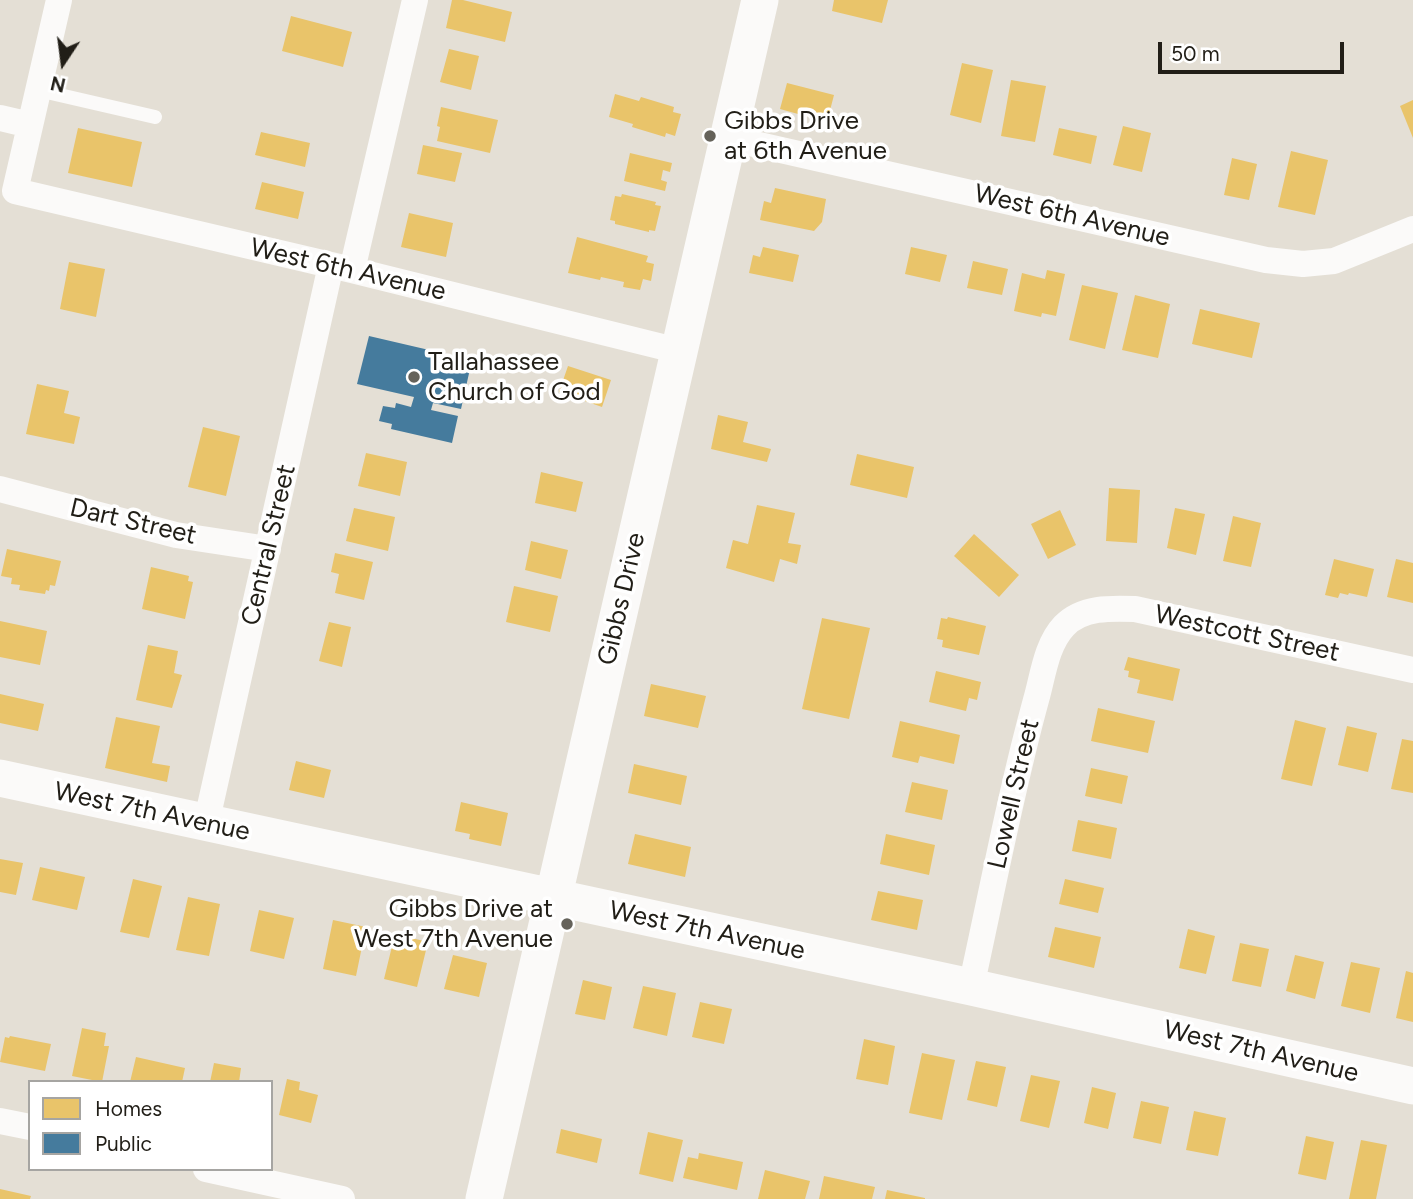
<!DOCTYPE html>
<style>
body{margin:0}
#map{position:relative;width:1413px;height:1199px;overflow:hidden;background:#e4dfd5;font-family:Figtree,sans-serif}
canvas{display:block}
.legend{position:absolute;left:28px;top:1080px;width:245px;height:91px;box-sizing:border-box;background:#fff;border:2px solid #a6a5a2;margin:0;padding:9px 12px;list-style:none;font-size:21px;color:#211e17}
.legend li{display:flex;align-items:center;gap:14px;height:35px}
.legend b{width:35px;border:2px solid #a6a5a2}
.north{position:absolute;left:28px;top:28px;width:70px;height:70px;-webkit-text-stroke:5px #fff;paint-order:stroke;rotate:193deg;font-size:19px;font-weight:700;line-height:28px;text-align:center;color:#211e17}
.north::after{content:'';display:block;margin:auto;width:24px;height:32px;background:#211e17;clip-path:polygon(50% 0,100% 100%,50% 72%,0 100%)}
.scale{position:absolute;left:1158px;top:42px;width:186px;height:32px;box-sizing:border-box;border:4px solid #211e17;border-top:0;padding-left:9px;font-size:21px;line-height:24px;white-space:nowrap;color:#211e17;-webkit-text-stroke:5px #fff;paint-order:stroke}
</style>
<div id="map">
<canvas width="1413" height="1199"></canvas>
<ul class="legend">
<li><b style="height:19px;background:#e9c46a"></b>Homes</li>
<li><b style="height:19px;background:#457b9d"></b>Public</li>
</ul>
<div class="north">N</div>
<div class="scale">50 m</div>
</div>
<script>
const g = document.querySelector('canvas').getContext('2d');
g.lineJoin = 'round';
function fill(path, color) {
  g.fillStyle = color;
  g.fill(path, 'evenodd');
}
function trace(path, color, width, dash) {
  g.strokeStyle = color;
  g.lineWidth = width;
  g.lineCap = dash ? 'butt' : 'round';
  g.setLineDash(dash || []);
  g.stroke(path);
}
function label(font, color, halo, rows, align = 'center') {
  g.font = font + ' Figtree,sans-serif';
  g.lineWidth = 7;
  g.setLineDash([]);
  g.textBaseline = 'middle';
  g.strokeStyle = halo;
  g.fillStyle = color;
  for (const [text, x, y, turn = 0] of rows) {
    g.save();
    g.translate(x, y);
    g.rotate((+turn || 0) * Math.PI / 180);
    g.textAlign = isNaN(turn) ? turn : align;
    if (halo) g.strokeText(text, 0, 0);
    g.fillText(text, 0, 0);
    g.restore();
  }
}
const homes = new Path2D(`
 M452 0H463L512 12 505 42 446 28Z
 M834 0H888L882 23 832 11Z
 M291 16 352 32 343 67 282 51Z
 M449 49 479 56 471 90 440 82Z
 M962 63 993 70 981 123 950 115Z
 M1011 80 1046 86 1035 142 1001 136Z
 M787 83 834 95 827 122 780 109Z
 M615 94 639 101 641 97 674 107 673 112 681 114 675 136 666 133 665 137 632 127 633 124 609 117Z
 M1413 100V138L1400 106Z
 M441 107 498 120 490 153 437 141 440 127 437 126Z
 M1123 126 1151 133 1142 172 1113 165Z
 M78 128 142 142 132 187 68 173Z
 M1059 128 1097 136 1091 164 1053 155Z
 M261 132 310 143 305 167 255 155Z
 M423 145 462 153 455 182 417 174Z
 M1291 151 1328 160 1315 215 1278 207Z
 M630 153 672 163 670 172 663 170 661 180 667 182 665 191 624 181Z
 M1232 158 1257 164 1249 200 1224 195Z
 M262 182 304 192 298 219 255 209Z
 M775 188 826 199 822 222 814 231 760 220 764 201 771 203Z
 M622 194 656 202 655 205 661 206 655 231 649 230V232L615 224V221L610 220 615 196 621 197Z
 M409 213 453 223 446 257 401 247Z
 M577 237 648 256 646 262 654 264 651 281 643 279 640 290 623 287 624 282 601 277 600 280 568 273Z
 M763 247 799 255 793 282 749 273 753 255 760 257Z
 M911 247 947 255 940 282 905 274Z
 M973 261 1008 269 1002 295 967 288Z
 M69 262 105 269 96 317 60 309Z
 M1047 270 1065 274 1056 316 1042 313 1041 317 1014 311 1022 273 1045 279Z
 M1082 285 1118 293 1105 349 1069 340Z
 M1135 295 1170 304 1158 358 1122 350Z
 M1200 309 1260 323 1252 358 1192 344Z
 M568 366 611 380 602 407 559 392Z
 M37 384 69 391 64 413 80 417 74 444 26 434Z
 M718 415 748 422 743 442 771 449 767 462 711 449Z
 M203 427 240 436 226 496 188 487Z
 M366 453 407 462 400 496 358 486Z
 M857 454 914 467 907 498 850 485Z
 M541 472 583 482 576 512 535 503Z
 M1109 488 1140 490 1137 543 1106 541Z
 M757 505 795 513 788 543 801 545 797 564 780 559 774 582 726 568 733 540 748 544Z
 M354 508 395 517 388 551 346 541Z
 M1175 508 1205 514 1196 555 1167 548Z
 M1060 510 1076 545 1048 559 1031 524Z
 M1233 516 1261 523 1251 567 1223 561Z
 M974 534 1019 575 999 597 954 556Z
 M531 541 568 550 561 579 525 570Z
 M7 549 61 561 55 586 50 585 49 591 46 590 45 594 19 590 20 585 11 584 12 578 1 576Z
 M335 553 373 562 364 600 335 593 339 574 331 572Z
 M1334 559 1374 569 1367 597 1349 593 1348 595 1340 593 1338 598 1325 595Z
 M1396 559 1413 563V603L1387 597Z
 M151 567 189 576 188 581 193 582 185 619 142 609Z
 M514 586 558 596 550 632 506 622Z
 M948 617 986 626 979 655 942 647 943 640 937 639 941 618 947 619Z
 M822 618 870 628 849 719 802 709Z
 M0 621 47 631 40 665 0 657Z
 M329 622 351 627 342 667 319 661Z
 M148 645 178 651 174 673 182 675 172 708 136 700Z
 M1128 657 1180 669 1173 701 1137 693 1140 680 1128 677 1129 671 1124 670Z
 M936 671 981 682 977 700 969 698 966 711 929 702Z
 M651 684 706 696 698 728 644 716Z
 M0 694 44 704 38 731 0 723Z
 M1098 708 1155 721 1148 753 1091 741Z
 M116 717 160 726 152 763 170 766 167 782 105 768Z
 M1295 720 1326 728 1312 786 1281 779Z
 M900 721 960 735 954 764 920 756 918 763 892 757Z
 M1347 726 1377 733 1368 772 1338 765Z
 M1402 739 1413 741V793L1391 789Z
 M296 761 331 770 324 798 289 790Z
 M634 764 687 776 681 805 628 793Z
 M1091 768 1128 776 1122 804 1085 796Z
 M912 782 948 790 942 820 905 812Z
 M461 802 508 813 501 846 469 839 470 834 455 831Z
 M1078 820 1117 828 1111 859 1072 851Z
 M635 834 691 847 685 877 628 864Z
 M886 834 935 845 929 875 880 864Z
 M0 859 23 863 16 895 0 892Z
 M40 867 85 877 77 910 32 900Z
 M133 879 162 886 149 938 120 932Z
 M1065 879 1104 888 1098 913 1059 904Z
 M878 891 923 900 917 930 871 920Z
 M188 897 220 904 209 956 176 950Z
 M259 910 294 918 284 959 250 951Z
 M333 920 366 927 356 976 323 969Z
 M1055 927 1101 937 1094 968 1048 957Z
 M1188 929 1215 936 1206 974 1179 968Z
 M395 934 428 942 417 987 384 979Z
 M1240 943 1269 949 1261 987 1232 981Z
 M453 955 487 963 479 997 444 989Z
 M1295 955 1324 962 1315 999 1286 991Z
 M1351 962 1380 968 1370 1013 1341 1006Z
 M1406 971 1413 973V1022L1396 1018Z
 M583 980 612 987 605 1020 575 1014Z
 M643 986 676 993 667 1036 633 1028Z
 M700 1002 732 1009 724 1044 692 1037Z
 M82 1028 106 1033 104 1046H109L102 1082 72 1076Z
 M10 1036 51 1044 45 1071 0 1062 5 1037 9 1038Z
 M864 1039 895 1046 888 1085 856 1079Z
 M922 1053 955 1060 942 1120 909 1113Z
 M136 1057 185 1068 182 1082H130Z
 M976 1061 1006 1067 997 1107 967 1100Z
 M214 1063 241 1068 239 1082H210Z
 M1031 1075 1060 1081 1049 1128 1020 1121Z
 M287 1079 300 1082 299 1090 318 1095 311 1123 279 1115Z
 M1092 1087 1116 1093 1108 1129 1084 1123Z
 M1141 1101 1169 1107 1161 1144 1133 1138Z
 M1194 1111 1226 1118 1218 1156 1186 1150Z
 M561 1129 602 1139 597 1163 556 1153Z
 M648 1132 683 1140 673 1182 639 1174Z
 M1306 1136 1334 1142 1326 1180 1298 1174Z
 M1361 1140 1387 1145 1376 1199H1349Z
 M699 1153 743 1162 737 1190 683 1178 688 1157 698 1159Z
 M765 1170 810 1181 805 1199H758Z
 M824 1176 875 1187 872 1199H819Z
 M0 1189 31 1196 30 1199H0Z
 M887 1190 925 1198V1199H885Z`);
const public = new Path2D(`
 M369 336 472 360 461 409 433 403 431 410 458 416 452 443 391 429 392 424 379 421 383 406 395 408 396 403 411 407 414 397 357 384Z`);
const lane = new Path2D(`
 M38 90 155 117`);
const street = new Path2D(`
 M59 0 15 191 352 270 679 351
 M0 118 30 125
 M728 138 1266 260 1303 264 1334 261 1413 229
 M352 270 415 0
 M0 489 176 535 268 549
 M206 824 331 265
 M971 987C992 892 1010 795 1036 700 1043 676 1046 645 1064 626 1082 607 1111 608 1135 609L1413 670
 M0 1121 30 1127
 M206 1169 342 1199`);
const secondary = new Path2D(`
 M0 778 971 987 1413 1086
 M484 1199 760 0`);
const markers = [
 [710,136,7,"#65625a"],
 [414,377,7,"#65625a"],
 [567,924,7,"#65625a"]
];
const poiNames = [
 ["Gibbs Drive",724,121],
 ["at 6th Avenue",724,151],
 ["Tallahassee",428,362],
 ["Church of God",428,392],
 ["Gibbs Drive at",553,909,"right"],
 ["West 7th Avenue",553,939,"right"]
];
const streetNames = [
 ["West 6th Avenue",1072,216,13],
 ["West 6th Avenue",348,270,13],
 ["Dart Street",133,522,13],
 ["Central Street",269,545,-77],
 ["Gibbs Drive",622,599,-77],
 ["Westcott Street",1247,634,12],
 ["Lowell Street",1014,794,-77],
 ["West 7th Avenue",152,812,12],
 ["West 7th Avenue",707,931,12],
 ["West 7th Avenue",1261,1052,13]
];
fill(homes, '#e9c46a');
fill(public, '#457b9d');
trace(lane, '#fbfaf9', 14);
trace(street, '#fbfaf9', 26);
trace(secondary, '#fbfaf9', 37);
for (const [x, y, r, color] of markers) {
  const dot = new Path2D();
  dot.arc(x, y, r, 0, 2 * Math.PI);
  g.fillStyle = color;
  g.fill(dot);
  trace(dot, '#fff', 2.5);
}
label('26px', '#211e17', '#fff', poiNames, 'left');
label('26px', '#211e17', '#fff', streetNames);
</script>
